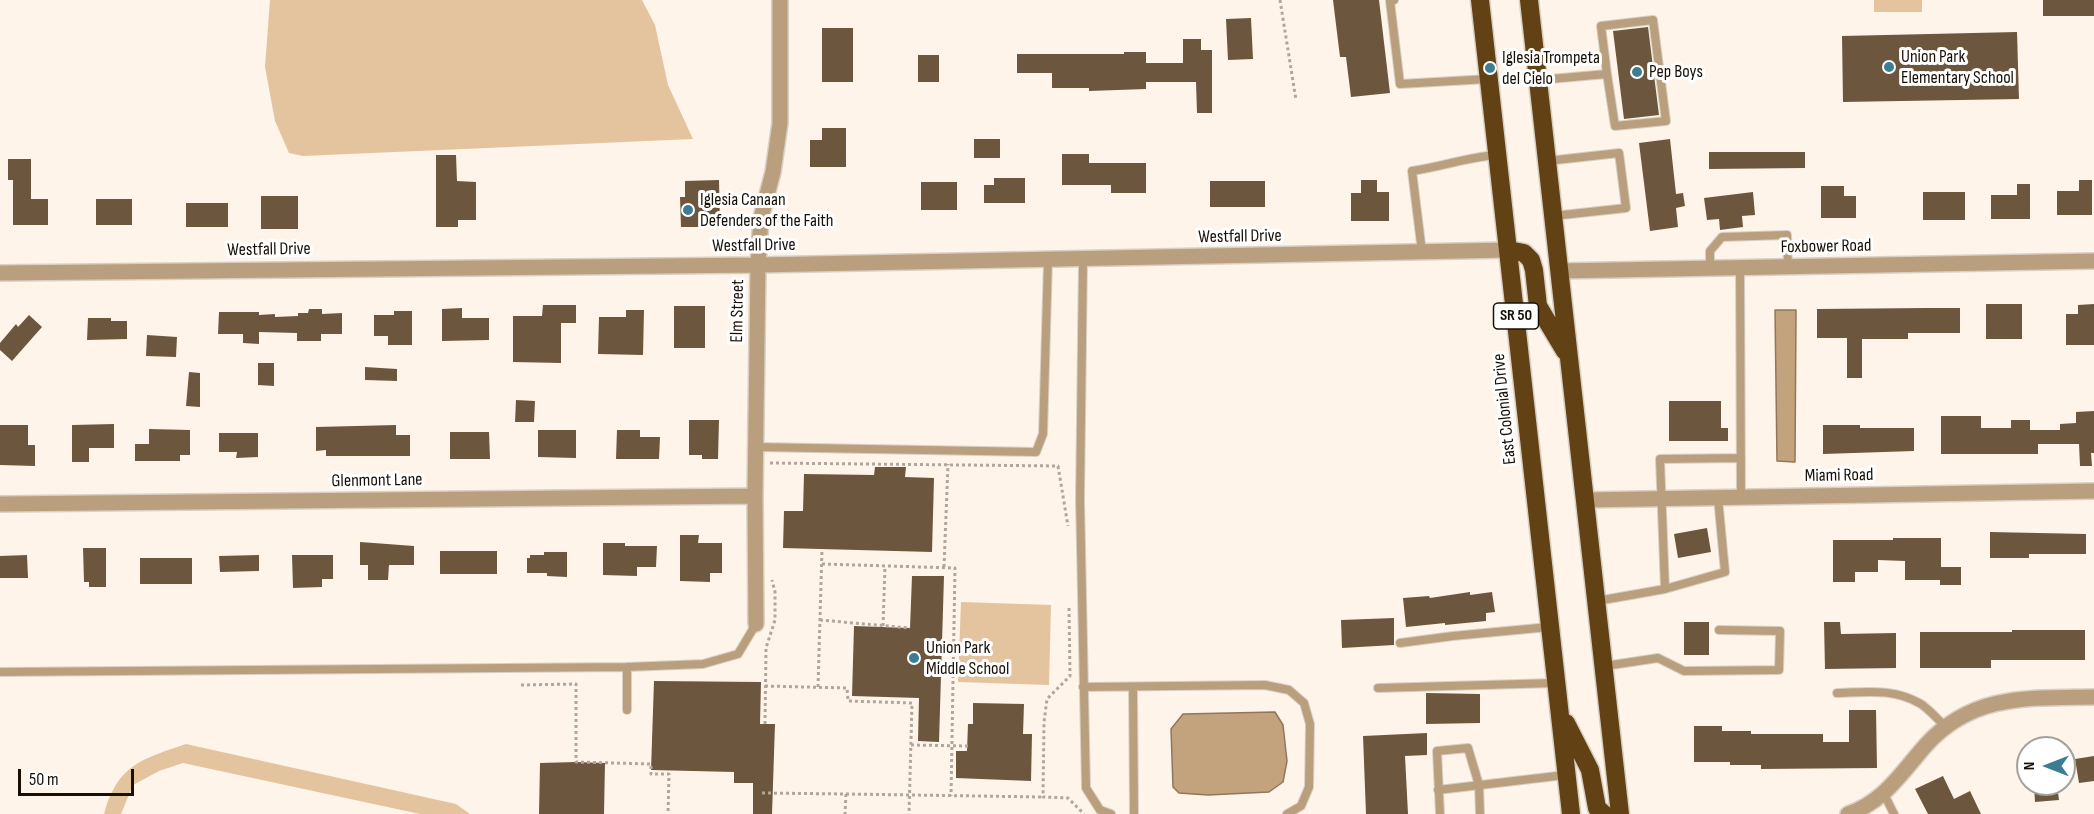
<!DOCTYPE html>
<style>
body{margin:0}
#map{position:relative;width:2094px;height:814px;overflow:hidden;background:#fef4e9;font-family:"Sofia Sans Condensed",sans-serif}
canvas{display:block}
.north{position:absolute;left:2016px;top:736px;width:60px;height:60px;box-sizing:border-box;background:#fff;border:2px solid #a39f9b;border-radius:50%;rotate:270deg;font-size:16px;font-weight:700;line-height:24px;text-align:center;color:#181006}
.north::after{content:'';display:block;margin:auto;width:21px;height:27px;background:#3d7d91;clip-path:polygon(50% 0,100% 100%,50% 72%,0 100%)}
.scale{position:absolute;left:18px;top:769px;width:116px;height:27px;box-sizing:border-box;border:3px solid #181006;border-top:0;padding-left:8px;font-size:18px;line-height:21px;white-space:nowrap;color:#181006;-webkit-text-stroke:4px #fff;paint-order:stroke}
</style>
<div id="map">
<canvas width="2094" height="814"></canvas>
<div class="north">N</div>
<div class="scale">50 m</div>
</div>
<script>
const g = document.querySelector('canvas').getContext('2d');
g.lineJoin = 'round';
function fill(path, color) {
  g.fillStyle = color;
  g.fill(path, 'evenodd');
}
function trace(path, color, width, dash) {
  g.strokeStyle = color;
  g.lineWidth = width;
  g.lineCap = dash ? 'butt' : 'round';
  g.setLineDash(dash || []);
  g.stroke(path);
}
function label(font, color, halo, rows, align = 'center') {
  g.font = font + ' "Sofia Sans Condensed",sans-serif';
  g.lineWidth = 6;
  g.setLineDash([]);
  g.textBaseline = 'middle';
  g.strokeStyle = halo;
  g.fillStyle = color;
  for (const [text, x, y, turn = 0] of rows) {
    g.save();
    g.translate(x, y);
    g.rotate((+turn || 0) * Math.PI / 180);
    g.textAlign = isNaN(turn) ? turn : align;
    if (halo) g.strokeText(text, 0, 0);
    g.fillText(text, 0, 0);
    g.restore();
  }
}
const green = new Path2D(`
 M270 0H642L655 25 668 85 693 139 303 156 289 153 275 121 265 67Z
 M1874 0H1922V12H1874Z
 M961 602 1051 605 1049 685 958 682Z
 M186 744 456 804 470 814H420L183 763 159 771 133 785 121 814H104C117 765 142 759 186 744Z`);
const water = new Path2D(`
 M1775 310H1796L1795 462 1777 461Z
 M1275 712 1283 725 1287 761 1283 782 1269 792 1208 795 1179 793 1173 787 1171 729 1183 714Z`);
const building = new Path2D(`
 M1333 0H1379L1390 93 1351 97 1346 57H1340Z
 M2043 0H2094V16H2043Z
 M1251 18 1253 59 1228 60 1226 19Z
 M1648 27 1659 115 1624 119 1613 31Z
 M822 28H853V82H822Z
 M2017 32 2019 99 1843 102 1842 36Z
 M1183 39H1201V50H1212V113H1197L1196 82H1146V89L1089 91V88H1052V73H1017V54H1124V52H1146V63H1183Z
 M918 55H939V82H918Z
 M822 128H846V167H810V140H822Z
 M974 139H1000V158H974Z
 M1670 139 1676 194 1683 193 1685 206 1676 208 1678 227 1650 231 1639 143Z
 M1709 152H1805V168L1709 169Z
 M1062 154H1089V163H1146V193H1111V185H1062Z
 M436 155H456L457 181 476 182V220H458V227H436Z
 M8 159H31V199H48V225H13V180H8Z
 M994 178H1025V203H984V185H994Z
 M719 180 720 227H681L680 197H685V181Z
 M1361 180H1377V192H1389V221H1351V193H1361Z
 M2079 180H2092V215H2057V191H2079Z
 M1210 181H1265V207H1210Z
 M921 182H957V210H921Z
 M2017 184H2030V219H1991V195H2017Z
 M1821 186H1844V196H1856V218H1821Z
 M1753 192 1755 215 1742 216 1743 227 1720 230 1719 219 1707 220 1704 198Z
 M1923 192H1965V220H1923Z
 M261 196H298V229H261Z
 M96 199H132V225H96Z
 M186 203H228V227H186Z
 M1986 304H2022V339H1986Z
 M2094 304V345H2066V314H2078V305Z
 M543 305H576V323H561V363L513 362V316H542Z
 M674 306H705V348H674Z
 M462 308V318H489V340L442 341V309Z
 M1926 308H1960V333H1908V339H1862V378H1847V338H1817V309Z
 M309 309H322V314L342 313V334H321V341H297V333L259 332V344L243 343V334H218L219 312H259V315L275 314V317L298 316V313H308Z
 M626 310H644L643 355 598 354 599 317H626Z
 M394 311H412V345H388V336H374V315H394Z
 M29 315 42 327 12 361 0 350V343L16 324 18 327Z
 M88 318H111V321H127V339L87 340Z
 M147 335 177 337 176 357 146 356Z
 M258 363H274V386L258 385Z
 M365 367 397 369V381L365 380Z
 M189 372 200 373V407L186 406Z
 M516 400 535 401 534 422H515Z
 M1669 401H1721V428H1728V441H1669Z
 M2094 411V453H2091L2092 466H2080L2079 444H2038V454H1941V416H1981V428H2011V420H2030V430H2060V424L2076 423V412Z
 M689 420H719L718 459H702V455H689Z
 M114 424V448H89V462H72V425Z
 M0 425H28V445H35V466L0 465Z
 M396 425V435H410V456H326V450L316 451V427Z
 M1823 425H1860V428H1914V451L1823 454Z
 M149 429 190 430V455H180V461H135V444H149Z
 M538 430H576V458L538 457Z
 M617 430H640V437H660L659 459H616Z
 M450 432H489L490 459H450Z
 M219 433H258V457L236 458 237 452H219Z
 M875 467H906L905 477 934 478 932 552 783 548 784 511H803L804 474 874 475Z
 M1707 528 1711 552 1678 558 1674 534Z
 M1990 532 2086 534V554H2029V558H1990Z
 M680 535H699L698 543H722V573H710V582L680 581Z
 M1893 538H1941V567H1961V585H1940V580H1905V561L1878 560V572H1855V582H1833V540H1893Z
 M360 542 414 546V565H389L388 580H368V565H360Z
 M603 543H625V546H657L656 567H637V576L603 575Z
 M83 548H106V587H89V582H84Z
 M440 551H497V574H440Z
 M544 552H567V577L547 576V573H527V558H530V555H544Z
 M27 555 28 578H0V556Z
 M259 555V571L220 572 219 556Z
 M292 555H333V579H322V587L293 588Z
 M140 558H192V584H140Z
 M912 576H944L939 742 918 741 919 698 852 696 854 626 910 628Z
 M1470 592V595L1492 592 1495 612 1486 613V621L1445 625V623L1406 627 1403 598 1429 596 1430 598Z
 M1394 618V645L1342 648 1341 620Z
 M1684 622H1709V655H1684Z
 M1824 622H1840L1841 634 1896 633V668L1825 669Z
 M2012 630H2085V660H1991V668H1920V632H2012Z
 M654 681 761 682 760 724H775L772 814H753V783H734V772L651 770Z
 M1426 693 1480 694V723L1426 724Z
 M973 703 1024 704 1023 734H1032L1031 781 956 778V751H967L968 724H973Z
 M1849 710H1876L1877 768 1761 769V765H1730V762H1694V726H1722V731H1751V734H1823V742H1849Z
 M1427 733V755L1405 756 1408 814H1366L1363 736Z
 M2094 756V781L2079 783 2075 759Z
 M576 762 605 763 604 814H539L540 763Z
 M1943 776 1954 799 1970 791 1981 814H1928L1915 789Z
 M2034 784H2057L2059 800 2035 802Z`);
const path = new Path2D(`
 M1280 0 1296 100
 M770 463 1058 466 1068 526
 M822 564 955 568 951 796
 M944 567 948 464
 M1069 608 1070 676 1047 699 1044 722 1043 797 1068 798 1084 814
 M820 620 910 628
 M883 626 885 566
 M521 685 576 684V762L651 764V774H669L668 813
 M765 686 847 688 848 701 912 703 909 814
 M818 687 822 549
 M765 724 766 648 775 620V592L772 580
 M911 745 968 746
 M762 793 846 794 845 814
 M846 794 1043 797`);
const lane = new Path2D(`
 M1394 0 1390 1 1400 84 1488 79
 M1539 80 1607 74 1615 126 1666 121 1653 20 1601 26 1607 74
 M1547 161 1619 153 1626 208 1553 216
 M1422 252 1412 171C1441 167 1468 157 1496 155
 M1083 260 1080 499 1086 788 1100 810 1111 814
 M1710 268V251L1722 237 1787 235 1788 267
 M1740 268 1741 497
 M756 447 1036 452 1043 434 1048 261
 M1665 589 1725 572 1718 498
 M1597 601 1665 589 1660 459 1741 458
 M1400 643 1453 636 1549 627
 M1605 666 1658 658 1684 671 1779 670 1780 631 1719 630
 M627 667 703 664 738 654 756 624
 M0 672 627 667V710
 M1083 687 1265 685 1289 690 1304 703 1310 724 1309 787 1301 806 1287 814
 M1133 687 1134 814
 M1378 688 1555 683
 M1837 693C1867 692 1894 688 1921 704 1930 710 1938 720 1946 727
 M1438 790 1565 775
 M1884 794 1894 814
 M1440 814 1437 751 1468 748 1479 785 1480 814`);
const street = new Path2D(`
 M1559 271 2094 261
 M0 273 758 265 1509 250
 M1585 500 2094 491
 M0 504 755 496
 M756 624 755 496 758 265 761 218 773 172 780 123V0
 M1848 814C1884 802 1902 772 1926 745 1973 693 2031 698 2094 697`);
const highway = new Path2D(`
 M1480 0 1571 814
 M1529 0 1620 814
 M1509 250 1524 253 1531 260 1534 270 1538 306 1565 351
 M1566 723 1590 770 1597 808 1604 814`);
const markers = [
 [1889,67,6,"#3d7d91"],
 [1490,68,6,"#3d7d91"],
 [1637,72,6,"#3d7d91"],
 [688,210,6,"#3d7d91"],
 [914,658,6,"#3d7d91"]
];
const shields = [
 [1516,316,45]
];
const shieldNames = [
 ["SR 50",1516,316]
];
const poiNames = [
 ["Union Park",1901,57],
 ["Elementary School",1901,78],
 ["Iglesia Trompeta",1502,58],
 ["del Cielo",1502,79],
 ["Pep Boys",1649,72],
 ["Iglesia Canaan",700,200],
 ["Defenders of the Faith",700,221],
 ["Union Park",926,648],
 ["Middle School",926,669]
];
const streetNames = [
 ["Westfall Drive",1240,237,-1],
 ["Westfall Drive",754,246,-1],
 ["Foxbower Road",1826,247,-1],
 ["Westfall Drive",269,250,-1],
 ["Elm Street",738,311,-89],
 ["East Colonial Drive",1505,409,-96],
 ["Miami Road",1839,476,-1],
 ["Glenmont Lane",377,481,-1]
];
fill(green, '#e3c49f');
fill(water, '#c3a37e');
trace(water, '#90775a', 1.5);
fill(building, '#6c573e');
trace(lane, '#d9d0c5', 10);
trace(street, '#d9d0c5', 18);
trace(highway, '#d9d0c5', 21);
trace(path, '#b0a79c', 3, [3, 3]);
trace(lane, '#ba9f7e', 8);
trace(street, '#ba9f7e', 15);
trace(highway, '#624215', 18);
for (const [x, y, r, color] of markers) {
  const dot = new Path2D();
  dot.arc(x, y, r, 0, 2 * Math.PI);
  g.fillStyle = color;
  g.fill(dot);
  trace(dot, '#fff', 2);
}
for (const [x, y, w] of shields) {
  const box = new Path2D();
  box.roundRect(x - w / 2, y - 13, w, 26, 4.5);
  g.fillStyle = '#fff';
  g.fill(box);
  trace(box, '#181006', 1.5);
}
label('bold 16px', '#181006', null, shieldNames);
label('18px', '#181006', '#fff', poiNames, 'left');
label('18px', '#181006', '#fff', streetNames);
</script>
